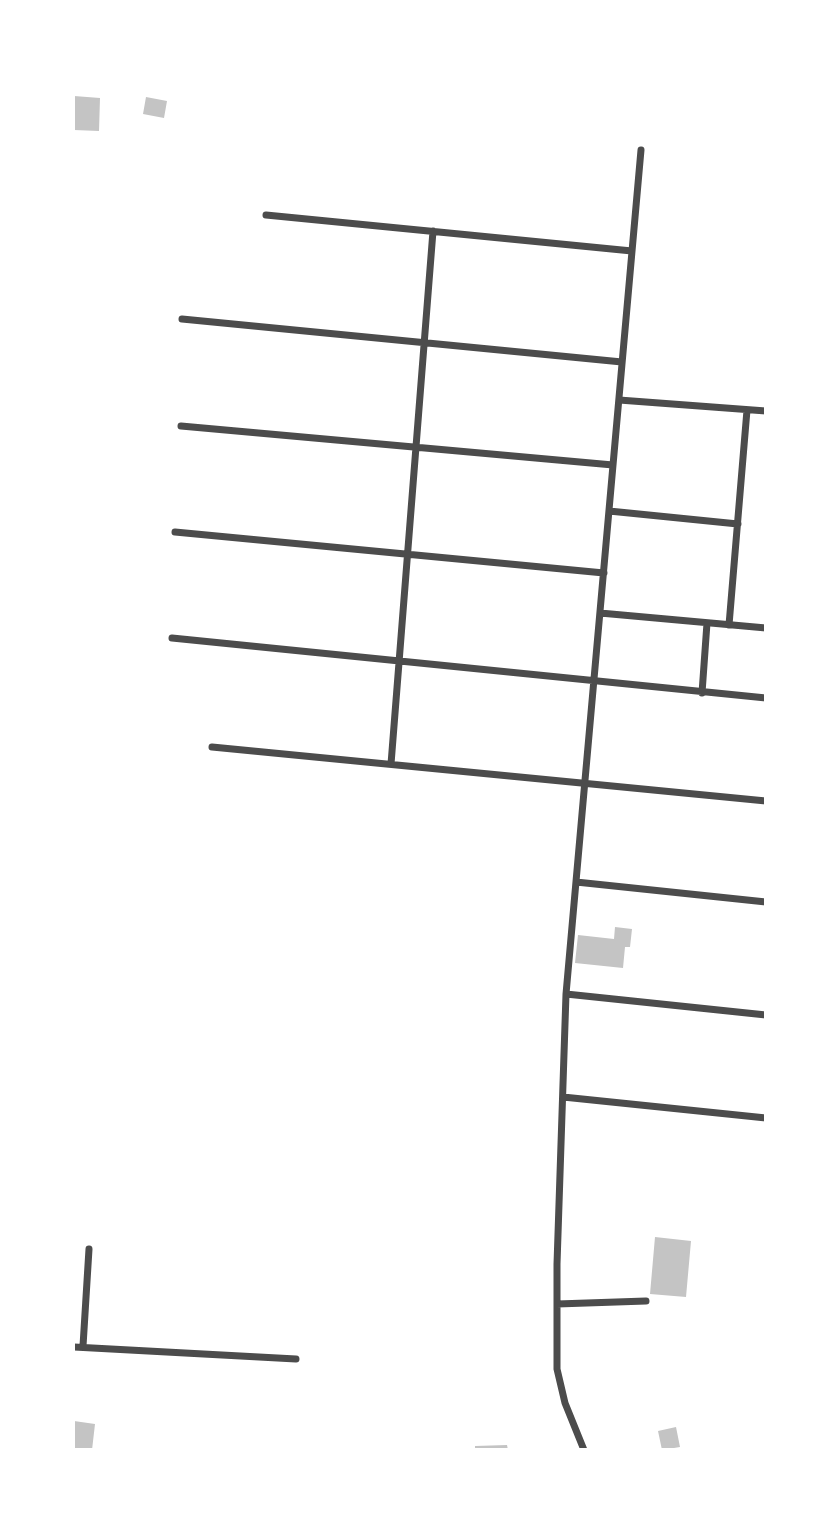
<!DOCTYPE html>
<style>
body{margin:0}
#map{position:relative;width:839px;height:1523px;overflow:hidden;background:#fff;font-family:"Fira Sans",sans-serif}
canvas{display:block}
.frame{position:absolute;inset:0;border:75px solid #fff;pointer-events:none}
</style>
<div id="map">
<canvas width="839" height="1523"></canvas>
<div class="frame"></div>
</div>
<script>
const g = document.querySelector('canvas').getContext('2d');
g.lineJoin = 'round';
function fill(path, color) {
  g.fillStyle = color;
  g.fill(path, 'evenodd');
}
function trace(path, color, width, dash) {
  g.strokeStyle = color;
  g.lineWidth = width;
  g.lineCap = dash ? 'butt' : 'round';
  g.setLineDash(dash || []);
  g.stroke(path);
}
const building = new Path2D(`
 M74 96 100 98 99 131 74 130Z
 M146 97 167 101 164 118 143 114Z
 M615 927 632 929 630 947H625L623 968 575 963 578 935 614 939Z
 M655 1237 691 1241 686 1297 650 1294Z
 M74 1421 95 1424 92 1450H74Z
 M676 1427 680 1447 662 1450 658 1431Z
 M507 1445 508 1450H475V1446Z`);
const minor = new Path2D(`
 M266 215 632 251
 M182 319 622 362
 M619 400 766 411
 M181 426 613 465
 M609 511 738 524
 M175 532 604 573
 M600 613 766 628
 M729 625 747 410
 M172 638 766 698
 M702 693 707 623
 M212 747 766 801
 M391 764 433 231
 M576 882 766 902
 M566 994 766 1015
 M563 1097 766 1118
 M557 1304 646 1301
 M83 1346 89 1249
 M74 1347 296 1359
 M584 1450 565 1403 557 1369V1264L566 994 641 150`);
fill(building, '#c4c4c4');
trace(minor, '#4c4c4c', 7);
</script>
